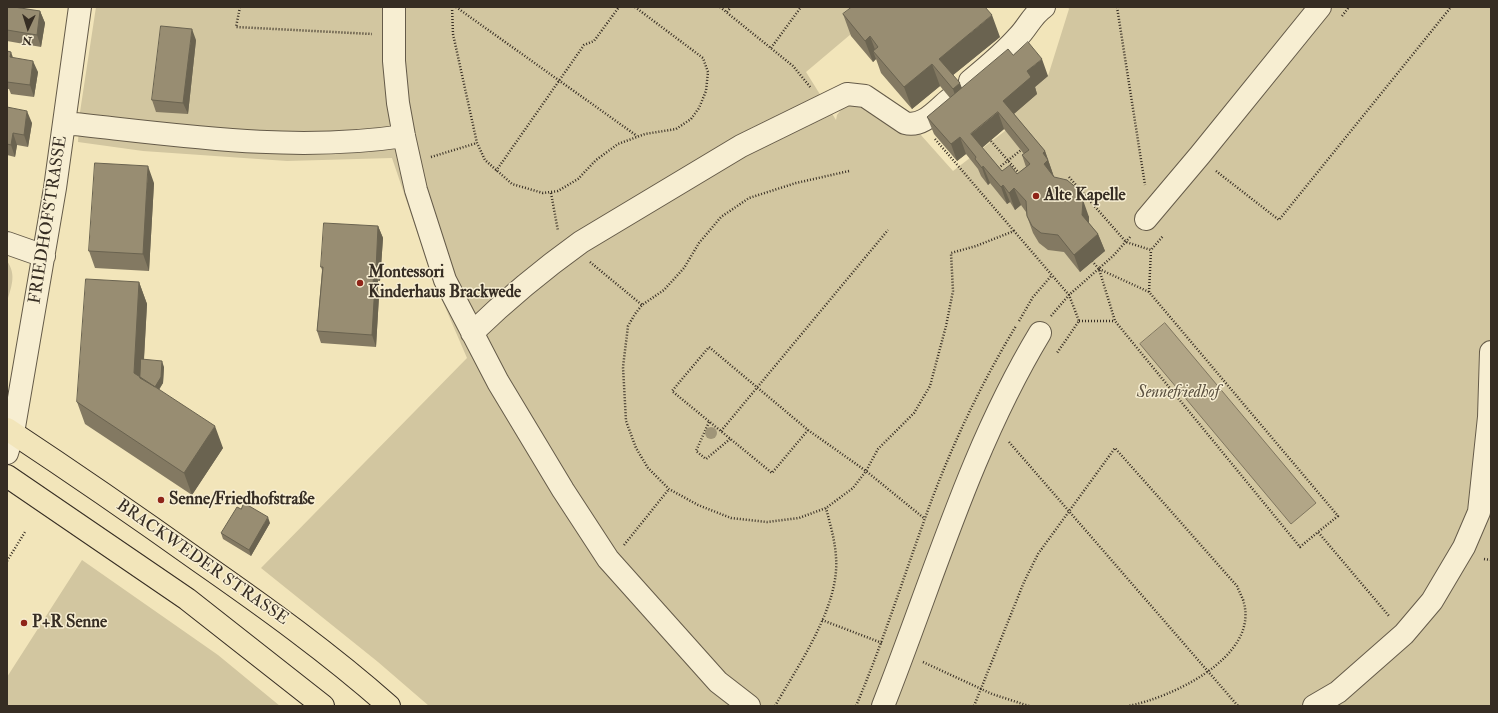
<!DOCTYPE html>
<meta charset="utf-8">
<style>
body{margin:0}
#map{position:relative;width:1498px;height:713px;overflow:hidden;background:#f2e5ba;font-family:"IM FELL Double Pica",serif}
canvas{display:block}
.frame{position:absolute;inset:0;border:8px solid #362d23;pointer-events:none}
.north{position:absolute;left:8px;top:8px;width:40px;height:40px;-webkit-text-stroke:3px #f7eed2;paint-order:stroke;rotate:184deg;font-size:11px;font-weight:700;line-height:16px;text-align:center;color:#362d23}
.north::after{content:'';display:block;margin:auto;width:14px;height:18px;background:#362d23;clip-path:polygon(50% 0,100% 100%,50% 72%,0 100%)}
</style>
<div id="map">
<canvas width="1498" height="713"></canvas>
<div class="frame"></div>
<div class="north">N</div>
</div>
<script>
const g = document.querySelector('canvas').getContext('2d');
g.lineJoin = 'round';
function fill(path, color) {
  g.fillStyle = color;
  g.fill(path, 'evenodd');
}
function trace(path, color, width, dash) {
  g.strokeStyle = color;
  g.lineWidth = width;
  g.lineCap = dash ? 'butt' : 'round';
  g.setLineDash(dash || []);
  g.stroke(path);
}
function label(font, color, halo, rows, align = 'center') {
  g.font = font + ' "IM FELL Double Pica",serif';
  g.lineWidth = 3;
  g.setLineDash([]);
  g.textBaseline = 'middle';
  g.strokeStyle = halo;
  g.fillStyle = color;
  for (const [text, x, y, turn = 0] of rows) {
    g.save();
    g.translate(x, y);
    g.rotate((+turn || 0) * Math.PI / 180);
    g.textAlign = isNaN(turn) ? turn : align;
    if (halo) g.strokeText(text, 0, 0);
    g.fillText(text, 0, 0);
    g.restore();
  }
}
const green = new Path2D(`
 M96 7H883L806 72 836 120 837 115 843 107C868 99 895 132 920 134L953 171 1014 124 1009 118 1033 88 1048 76 1069 9 1068 7H1491V706H429L378 662 261 568 467 358 433 279 392 158 287 161 143 151 78 142 80 112Z
 M7 261C17 275 11 287 7 302Z
 M82 560 218 655 280 706H7V677Z`);
const water = new Path2D(`
 M1165 323 1316 503 1291 524 1140 344Z`);
const path = new Path2D(`
 M240 7 236 27 372 34
 M452 7 453 34 477 143 485 160 512 184 543 193 558 191 578 179 596 160 618 144 645 134 676 129 691 119 699 108 706 91 708 72 703 58 635 7
 M456 7 637 136
 M720 7 793 66 811 88
 M1117 7 1145 185
 M727 12 731 7
 M1342 16 1349 7
 M771 48 801 7
 M935 139 1014 231
 M991 141 1018 172
 M431 157 477 143
 M996 170 1021 150
 M496 171 584 45 594 41 619 7
 M849 171 796 183 749 198 721 217 699 243 684 268 664 290 642 305 635 314 628 326 623 367 626 421 636 448 648 468 669 489 698 505 731 518 767 522 799 518 826 508 853 488 866 471 878 449 914 413 930 386 946 326 953 291 951 253 976 246 1014 231 1069 295 1079 321 1057 353
 M1216 171 1279 220 1451 7
 M1069 177 1126 242 1151 250 1163 236
 M551 193 558 231
 M1092 261 1099 269 1115 321 1300 547 1318 532 1389 616
 M590 262 642 305
 M1099 269 1149 292 1338 516 1318 532
 M1149 292 1151 250
 M1051 316 1069 295 1113 256 1131 236
 M1019 321 1033 297 1052 275
 M1079 321H1115
 M709 422 696 451 706 459 730 439
 M808 430 772 473 672 391 709 347 808 430 866 471 925 519
 M721 431 888 230
 M1009 442 1238 706
 M624 545 669 489
 M1484 559 1491 560
 M7 561 25 532
 M822 620 882 643
 M923 662 992 694 1029 706
 M775 706C799 664 840 606 836 557 835 540 830 524 826 508
 M856 706C882 645 902 582 924 521 948 453 979 387 1016 326
 M974 706 1024 582 1038 554 1115 448 1237 586C1239 592 1243 598 1244 603 1258 658 1170 698 1128 706`);
const minor = new Path2D(`
 M394 7V61L398 103 404 136 416 190 445 280 498 382 563 490 608 559 718 682 749 706
 M970 81C987 67 1004 53 1018 37 1028 27 1032 15 1044 7
 M65 123C178 135 291 153 404 136
 M1146 219 1200 155 1320 7
 M7 243 44 256
 M472 333C506 300 542 270 581 242L741 146 847 94 865 96 905 123C923 128 937 109 950 99
 M7 453 13 433 55 188 80 7
 M883 706C933 580 970 449 1040 333
 M1314 706 1338 692 1404 634 1432 601 1464 547 1479 512 1489 417 1491 352`);
const major = new Path2D(`
 M7 429C72 472 136 516 199 561 265 607 329 653 389 706
 M7 476 187 599 323 706`);
const trees = [
 [711,433]
];
const wall = new Path2D(`
 M7 7 40 11 45 23 41 47 7 41Z
 M843 14 1000 37 953 75 962 88 1013 55 1048 76 1035 87 1037 94 1014 114 1045 151 1054 177 1089 217V223L1098 234 1105 251 1080 272 1064 252 1048 250 1039 243 1033 233 1027 216 1026 212 1021 205 1015 210 1010 202 1007 204 990 183 988 185 981 176 978 169 966 154 957 161 934 134 927 117 950 98 940 86 912 109 881 73 876 59 873 62 851 36ZM1004 129 1024 154 1022 155 1026 167 1017 174 1002 171 982 148Z
 M196 40 188 114 156 112 152 100Z
 M7 51 13 58 38 72 34 97 11 94 9 89H7Z
 M7 107 32 123 28 147 17 145 15 157 7 155Z
 M154 183 149 271 95 268 89 251Z
 M378 226 383 238 380 281H378V291L379 296 376 347 321 343 317 331 322 270 321 267Z
 M139 282 147 304 144 360 164 367 163 383 159 390 223 448 192 495 85 424 77 402Z
 M270 523 251 556 223 539 221 533Z`);
const shadedWall = new Path2D(`
 M40 11 45 23 41 47 37 35Z
 M992 15 1000 37 947 80 939 59Z
 M192 29 196 40 188 114 183 103Z
 M870 36 877 55 873 51 876 59 873 62 865 41Z
 M11 52 15 63 10 57Z
 M1042 59 1048 76 1035 87 1037 94 1009 118 1003 101 1027 71Z
 M33 61 38 72 34 97 30 85Z
 M932 64 940 86 912 109 904 87Z
 M960 83 968 105 960 111 953 89Z
 M27 111 32 123 28 147 24 135Z
 M998 112 1004 129 978 151 971 134Z
 M13 133 17 145 15 157 11 145Z
 M960 137 966 154 957 161 951 144Z
 M1045 151 1054 177 1050 181 1044 164 1043 153Z
 M148 166 154 183 149 271 143 254Z
 M983 166 990 183 988 185 982 168Z
 M1003 185 1010 202 1007 204 1001 187Z
 M1014 188 1021 205 1015 210 1009 193Z
 M1083 200 1089 217V232L1082 215Z
 M378 226 383 238 380 281 376 270Z
 M1098 234 1105 251 1080 272 1074 255Z
 M374 270 378 281V291L379 296 376 347 372 335Z
 M139 282 147 304 142 391 134 373Z
 M162 361 164 367 163 383 151 401 149 395Z
 M215 426 223 448 192 495 184 473Z
 M268 517 270 523 251 556 249 550Z`);
const building = new Path2D(`
 M7 7H14L40 11 37 35 7 30Z
 M852 7H985L992 15 939 59 960 83 953 89 932 64 904 87 873 51 878 47 870 36 865 41 843 14Z
 M161 26 192 29 183 103 152 100Z
 M1028 42 1042 59 1027 71 1031 77 1003 101 1045 151 1043 153 1048 160 1044 164 1054 177 1067 180 1079 190 1083 200 1082 215 1098 234 1074 255 1058 235 1041 233 1032 226 1027 216 1026 201 1014 188 1009 193 1003 185 1001 187 983 166 982 168 975 159 976 157 960 137 951 144 927 117 1008 49 1013 55ZM998 112 1029 150 1022 155 1030 164 1017 174 1010 165 1002 171 971 134Z
 M7 51 11 52 10 57 33 61 30 85 7 82Z
 M7 107 27 111 24 135 13 133 11 145 7 144Z
 M95 163 148 166 143 254 89 251Z
 M324 223 378 226 376 270H374L373 284H375L372 335 317 331 323 267H321Z
 M86 279 139 282 134 373 215 426 184 473 77 402Z
 M141 359 162 361 161 377 155 387 140 378Z
 M244 503 268 517 249 550 221 533 237 507 241 509Z`);
const markers = [
 [1036,196,4,"#8f2418"],
 [360,283,4,"#8f2418"],
 [161,500,4,"#8f2418"],
 [24,623,4,"#8f2418"]
];
const poiNames = [
 ["Alte Kapelle",1044,196],
 ["Montessori",368,273],
 ["Kinderhaus Brackwede",368,293],
 ["Senne/Friedhofstraße",169,500],
 ["P+R Senne",32,623]
];
const streetNames = [
 ["FRIEDHOFSTRASSE",49,220,-81],
 ["BRACKWEDER STRASSE",202,563,35]
];
const parkNames = [
 ["Sennefriedhof",1178,393]
];
fill(green, '#d2c6a0');
fill(water, '#b2a687');
trace(water, '#80765f', 1);
trace(minor, '#655b49', 24);
trace(major, '#362d23', 24);
trace(path, '#362d23', 2.5, [1, 2]);
trace(minor, '#f7eed2', 22);
trace(major, '#f2e5ba', 22);
g.fillStyle = '#a09578';
for (const [x, y] of trees) {
  g.beginPath();
  g.arc(x, y, 6, 0, 2 * Math.PI);
  g.fill();
}
fill(wall, '#837962');
fill(shadedWall, '#6a6350');
fill(building, '#988d72');
trace(building, '#6a6350', 1);
for (const [x, y, r, color] of markers) {
  const dot = new Path2D();
  dot.arc(x, y, r, 0, 2 * Math.PI);
  g.fillStyle = color;
  g.fill(dot);
  trace(dot, '#f7eed2', 1.5);
}
label('bold 17px', '#362d23', '#f7eed2', poiNames, 'left');
label('17px', '#362d23', '#f7eed2', streetNames);
label('italic 17px', '#5d5342', '#f7eed2', parkNames);
</script>
